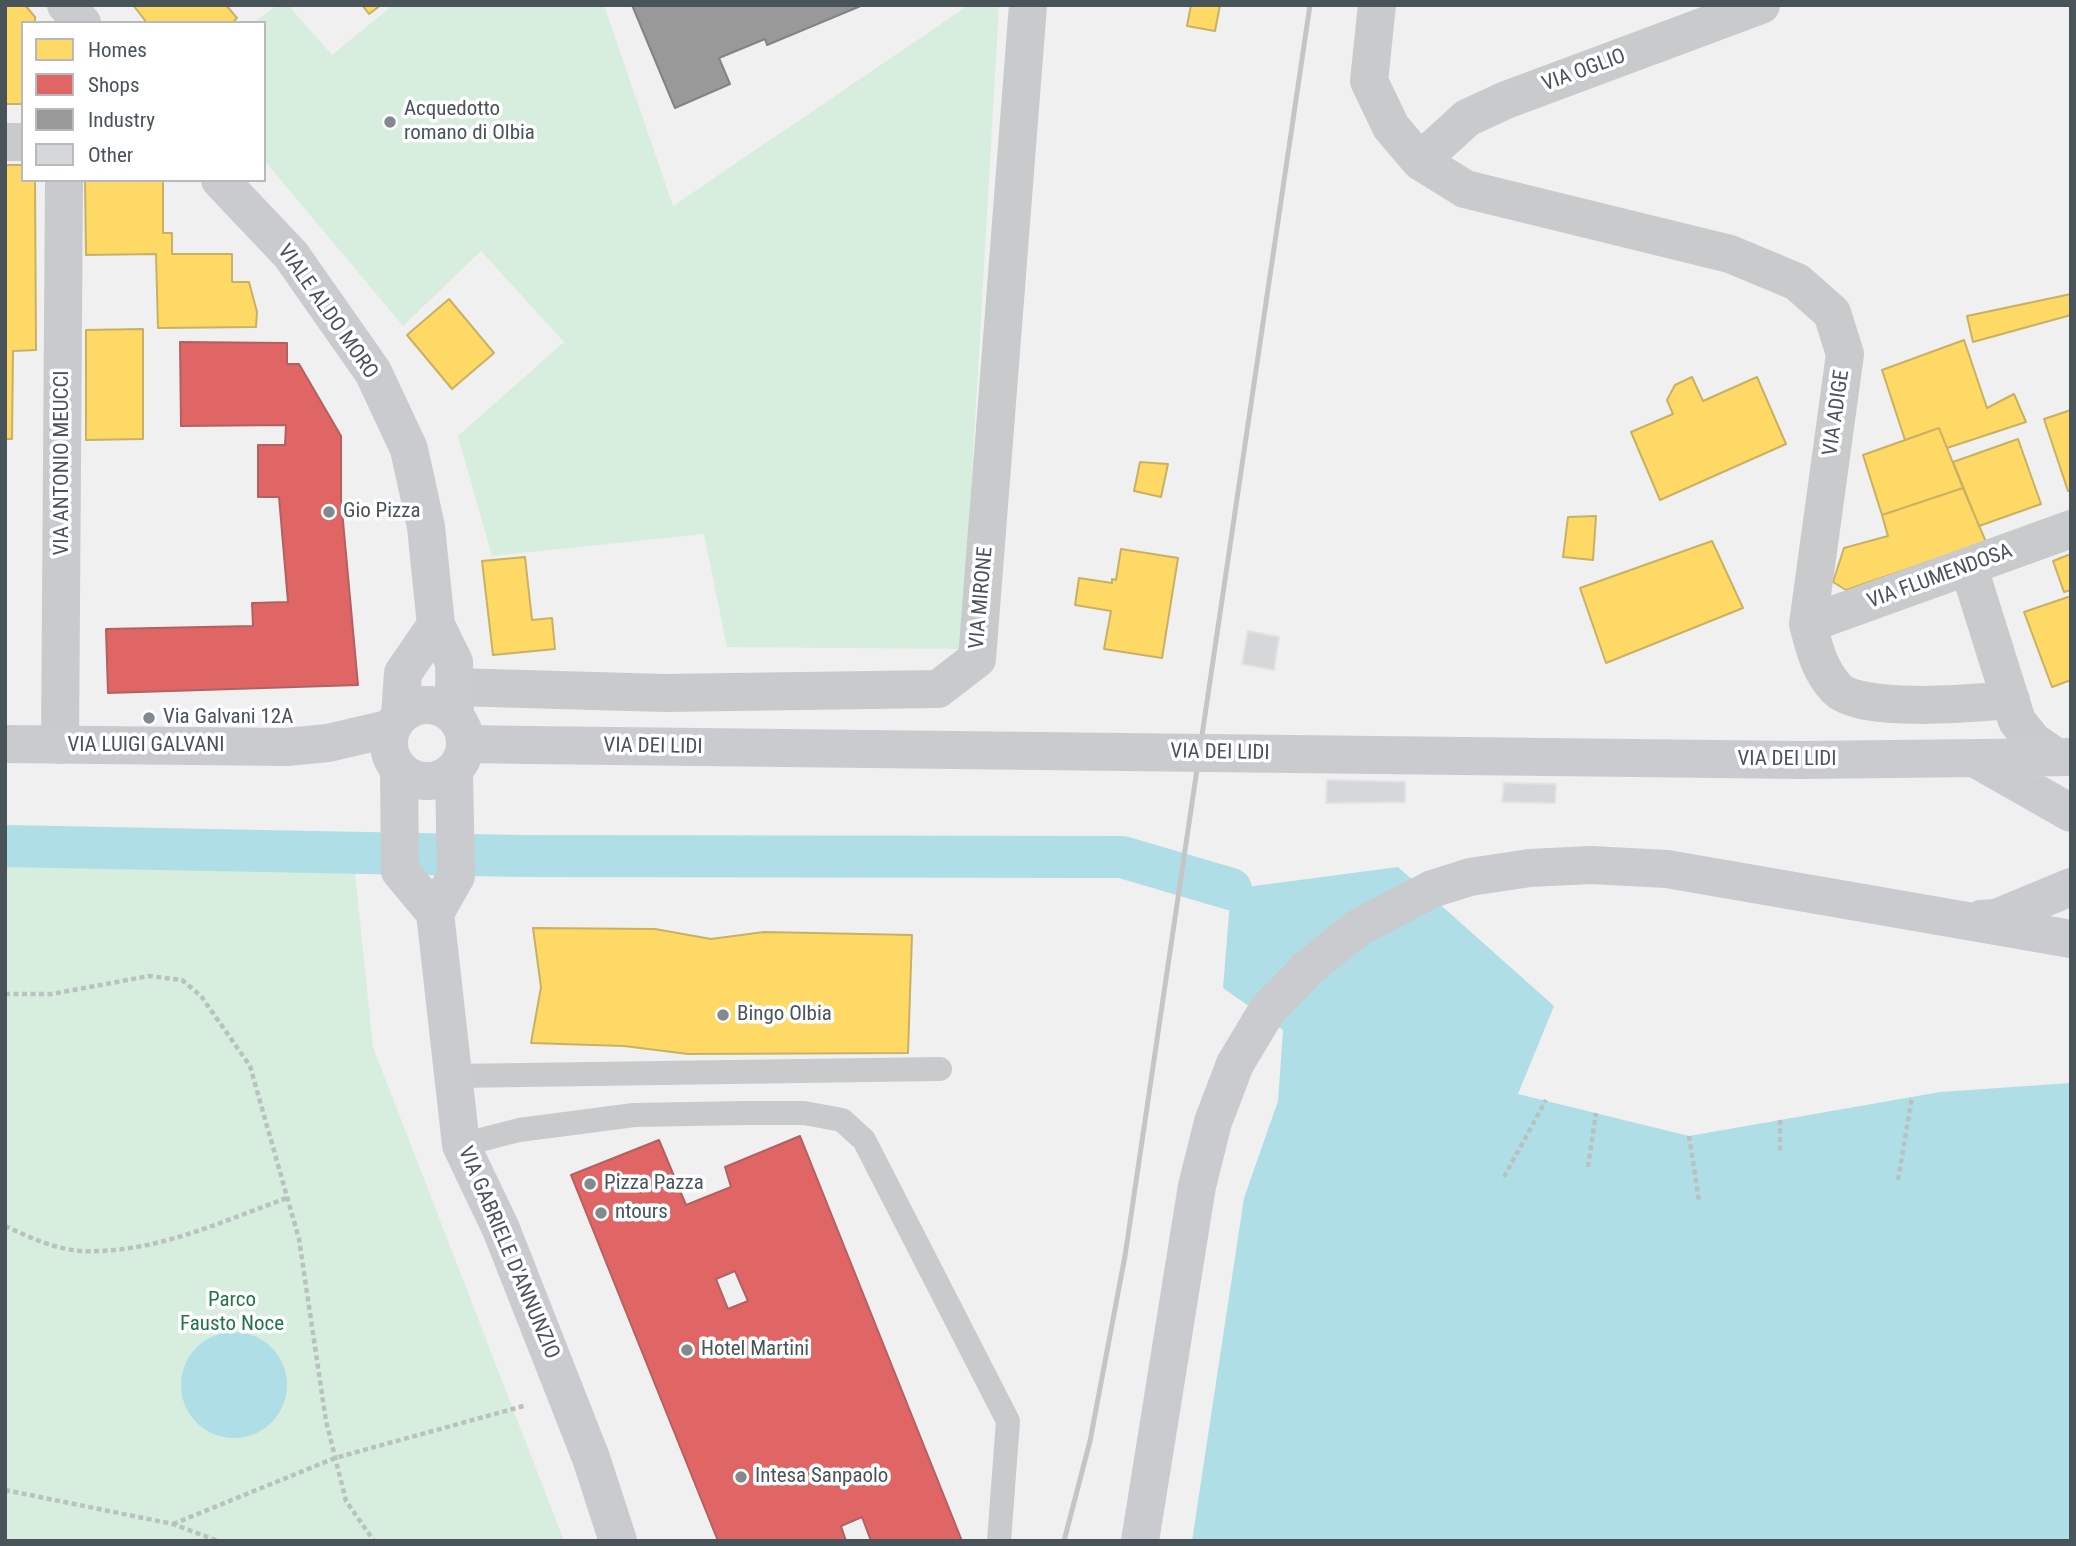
<!DOCTYPE html>
<style>
body{margin:0}
#map{position:relative;width:2076px;height:1546px;overflow:hidden;background:#f0f0f0;font-family:"Roboto Condensed",sans-serif}
canvas{display:block}
.frame{position:absolute;inset:0;border:7px solid #49535a;pointer-events:none}
.legend{position:absolute;left:21px;top:21px;width:245px;height:161px;box-sizing:border-box;background:#fff;border:2px solid #b6babd;margin:0;padding:9px 12px;list-style:none;font-size:21px;color:#49535a}
.legend li{display:flex;align-items:center;gap:14px;height:35px}
.legend b{width:35px;border:2px solid #b6babd}
</style>
<div id="map">
<canvas width="2076" height="1546"></canvas>
<div class="frame"></div>
<ul class="legend">
<li><b style="height:19px;background:#ffd966"></b>Homes</li>
<li><b style="height:19px;background:#e06666"></b>Shops</li>
<li><b style="height:19px;background:#999"></b>Industry</li>
<li><b style="height:19px;background:#d6d7d8"></b>Other</li>
</ul>
</div>
<script>
const g = document.querySelector('canvas').getContext('2d');
g.lineJoin = 'round';
function fill(path, color) {
  g.fillStyle = color;
  g.fill(path, 'evenodd');
}
function trace(path, color, width, dash) {
  g.strokeStyle = color;
  g.lineWidth = width;
  g.lineCap = dash ? 'butt' : 'round';
  g.setLineDash(dash || []);
  g.stroke(path);
}
function label(font, color, halo, rows, align = 'center') {
  g.font = font + ' "Roboto Condensed",sans-serif';
  g.lineWidth = 7;
  g.setLineDash([]);
  g.textBaseline = 'middle';
  g.strokeStyle = halo;
  g.fillStyle = color;
  for (const [text, x, y, turn = 0] of rows) {
    g.save();
    g.translate(x, y);
    g.rotate((+turn || 0) * Math.PI / 180);
    g.textAlign = isNaN(turn) ? turn : align;
    if (halo) g.strokeText(text, 0, 0);
    g.fillText(text, 0, 0);
    g.restore();
  }
}
const green = new Path2D(`
 M277 5H288L332 55 393 5H604L673 206 969 5H999L962 649 727 647 704 534 492 556 458 436 564 342 481 251 403 326 264 160V23H254Z
 M5 864H354L373 1047 564 1541H5Z`);
const water = new Path2D(`
 M1398 867 1554 1006 1518 1094 1689 1136 1940 1092 2071 1083V1541H1192L1244 1198 1278 1101 1283 1030 1223 988 1231 889Z
 M181 1385a53 53 0 1 1 106 0a53 53 0 1 1-106 0Z`);
const homes = new Path2D(`
 M5 5H25L35 17V23H23V104H5Z
 M133 5H226L237 18 232 23H147Z
 M362 5H381L369 14Z
 M1191 5H1220L1215 31 1187 26Z
 M5 165H23V180H35L36 350 13 351 12 439H5Z
 M85 180H163V233H172V254H232V282H249L257 312 256 327 158 328 156 254 86 255Z
 M2071 294V315L1973 342 1967 316Z
 M449 299 494 353 452 389 407 335Z
 M143 329V439L86 440V330Z
 M1964 340 1987 408 2014 394 2026 422 1947 448 1939 428 1905 440 1882 370Z
 M1692 377 1703 401 1757 377 1786 444 1660 500 1631 432 1673 414 1667 400 1675 385Z
 M2071 410V490L2068 491 2044 419Z
 M1939 428 1963 488 1882 515 1863 455Z
 M2018 439 2041 504 1979 526 1953 462Z
 M1140 462 1168 464 1161 497 1134 491Z
 M1963 488 1986 542 1846 590 1833 582 1844 548 1888 536 1882 515Z
 M1596 516 1593 560 1563 557 1568 517Z
 M1712 541 1743 608 1606 663 1580 588Z
 M1121 549 1178 558 1162 658 1104 649 1111 611 1075 605 1079 578 1112 583V579L1116 580Z
 M2071 554V590L2064 592 2053 561Z
 M525 557 532 620 552 618 555 649 493 655 482 561Z
 M2071 596V680L2052 687 2024 612Z
 M533 928 655 929 711 939 764 932 912 935 908 1053 688 1054 624 1046 531 1043 541 987Z`);
const shops = new Path2D(`
 M180 342 287 343V364H299L341 436V499L358 685 108 693 106 629 253 626 252 603 288 602 279 497H258V445H285L286 425 181 426Z
 M800 1136 962 1541H871L862 1517 841 1526 846 1541H718L571 1175 659 1140 686 1205 731 1187 725 1167ZM735 1271 748 1301 728 1309 716 1279Z`);
const industry = new Path2D(`
 M632 5H863L767 45 765 39 719 58 730 84 675 108Z`);
const canal = new Path2D(`
 M5 846 521 856 1122 857 1231 889`);
const building = new Path2D(`
 M1248 631 1279 637 1274 670 1242 664Z
 M1327 780 1405 782V802L1326 803Z
 M1504 783 1556 784 1555 803 1502 802Z`);
const path = new Path2D(`
 M5 994H52L149 976 182 980 201 996 250 1066 299 1239 326 1421 346 1501 374 1541
 M1780 1120V1152
 M1689 1136 1699 1201
 M1588 1167 1596 1113
 M1504 1177 1546 1100
 M1898 1180 1912 1097
 M5 1226C29 1237 54 1249 81 1251 154 1254 220 1222 287 1198
 M5 1490 173 1524 218 1541
 M173 1524 335 1458 527 1405`);
const lane = new Path2D(`
 M453 1076 940 1069
 M461 1145 519 1130 634 1115 745 1113H804L842 1120 864 1140 1008 1421 999 1541`);
const street = new Path2D(`
 M1377 5 1369 81 1391 127 1420 161 1465 189 1730 254 1797 282 1832 313 1845 354 1808 624C1814 647 1819 670 1836 688 1859 714 1976 703 2011 700
 M5 142H23
 M1420 161 1467 118 1506 100 1761 5
 M1969 568 2017 721 2033 741 2056 757
 M1808 624 2071 529
 M454 687 665 693 938 689 977 659 1028 5
 M60 745 64 180`);
const secondary = new Path2D(`
 M66 5 82 23
 M220 180 291 255 373 372 409 449 426 527 436 625 454 662 455 717
 M389 743a38 38 0 1 1 76 0a38 38 0 1 1-76 0Z
 M400 716 403 673 436 625
 M5 744 287 747 328 743 392 728
 M466 744 529 745
 M1976 759 2071 813
 M1802 760 2071 757
 M399 770 400 871 435 913 461 1145 501 1229 591 1458 618 1541
 M435 913 456 876 454 771
 M1981 919 1996 918 2071 887
 M1140 1541 1197 1186 1213 1122 1235 1064 1268 1009 1309 967 1359 927 1432 889 1470 877 1530 868 1591 865 1667 869 2071 939`);
const rail = new Path2D(`
 M1064 1541 1090 1441 1125 1256 1310 5`);
const secondaryBridge = new Path2D(`
 M529 745 1802 760`);
const markers = [
 [390,122,7,"#838a8e"],
 [329,512,7,"#838a8e"],
 [149,718,7,"#838a8e"],
 [723,1015,7,"#838a8e"],
 [590,1184,7,"#838a8e"],
 [601,1213,7,"#838a8e"],
 [687,1350,7,"#838a8e"],
 [741,1477,7,"#838a8e"]
];
const streetNames = [
 ["VIA OGLIO",1584,71,-20],
 ["VIALE ALDO MORO",327,312,55],
 ["VIA ADIGE",1837,413,-82],
 ["VIA ANTONIO MEUCCI",63,463,-90],
 ["VIA FLUMENDOSA",1940,577,-20],
 ["VIA MIRONE",982,598,-85],
 ["VIA LUIGI GALVANI",146,746],
 ["VIA DEI LIDI",653,747,1],
 ["VIA DEI LIDI",1220,753,1],
 ["VIA DEI LIDI",1787,760],
 ["VIA GABRIELE D'ANNUNZIO",508,1253,67]
];
const poiNames = [
 ["Acquedotto",404,110],
 ["romano di Olbia",404,134],
 ["Gio Pizza",343,512],
 ["Via Galvani 12A",163,718],
 ["Bingo Olbia",737,1015],
 ["Pizza Pazza",604,1184],
 ["ntours",615,1213],
 ["Hotel Martini",701,1350],
 ["Intesa Sanpaolo",755,1477]
];
const parkNames = [
 ["Parco",232,1301],
 ["Fausto Noce",232,1325]
];
fill(green, '#d7edde');
fill(water, '#b0dee6');
fill(homes, '#ffd966');
trace(homes, '#c8b162', 2);
fill(shops, '#e06666');
trace(shops, '#b36062', 2);
fill(industry, '#999');
trace(industry, '#818486', 2);
trace(canal, '#b0dee6', 42);
fill(building, '#d6d7d8');
trace(building, '#e2e2e3', 2);
trace(path, '#b8c2be', 4.5, [5, 3.5]);
trace(lane, '#c8cacb', 24);
trace(street, '#c8cacb', 38);
trace(secondary, '#c9cbce', 38);
trace(rail, '#c4c6c6', 5);
trace(secondaryBridge, '#c9cbce', 38);
for (const [x, y, r, color] of markers) {
  const dot = new Path2D();
  dot.arc(x, y, r, 0, 2 * Math.PI);
  g.fillStyle = color;
  g.fill(dot);
  trace(dot, '#fff', 2.5);
}
label('21px', '#49535a', '#fff', streetNames);
label('21px', '#49535a', '#fff', poiNames, 'left');
label('21px', '#227447', '#fff', parkNames);
</script>
